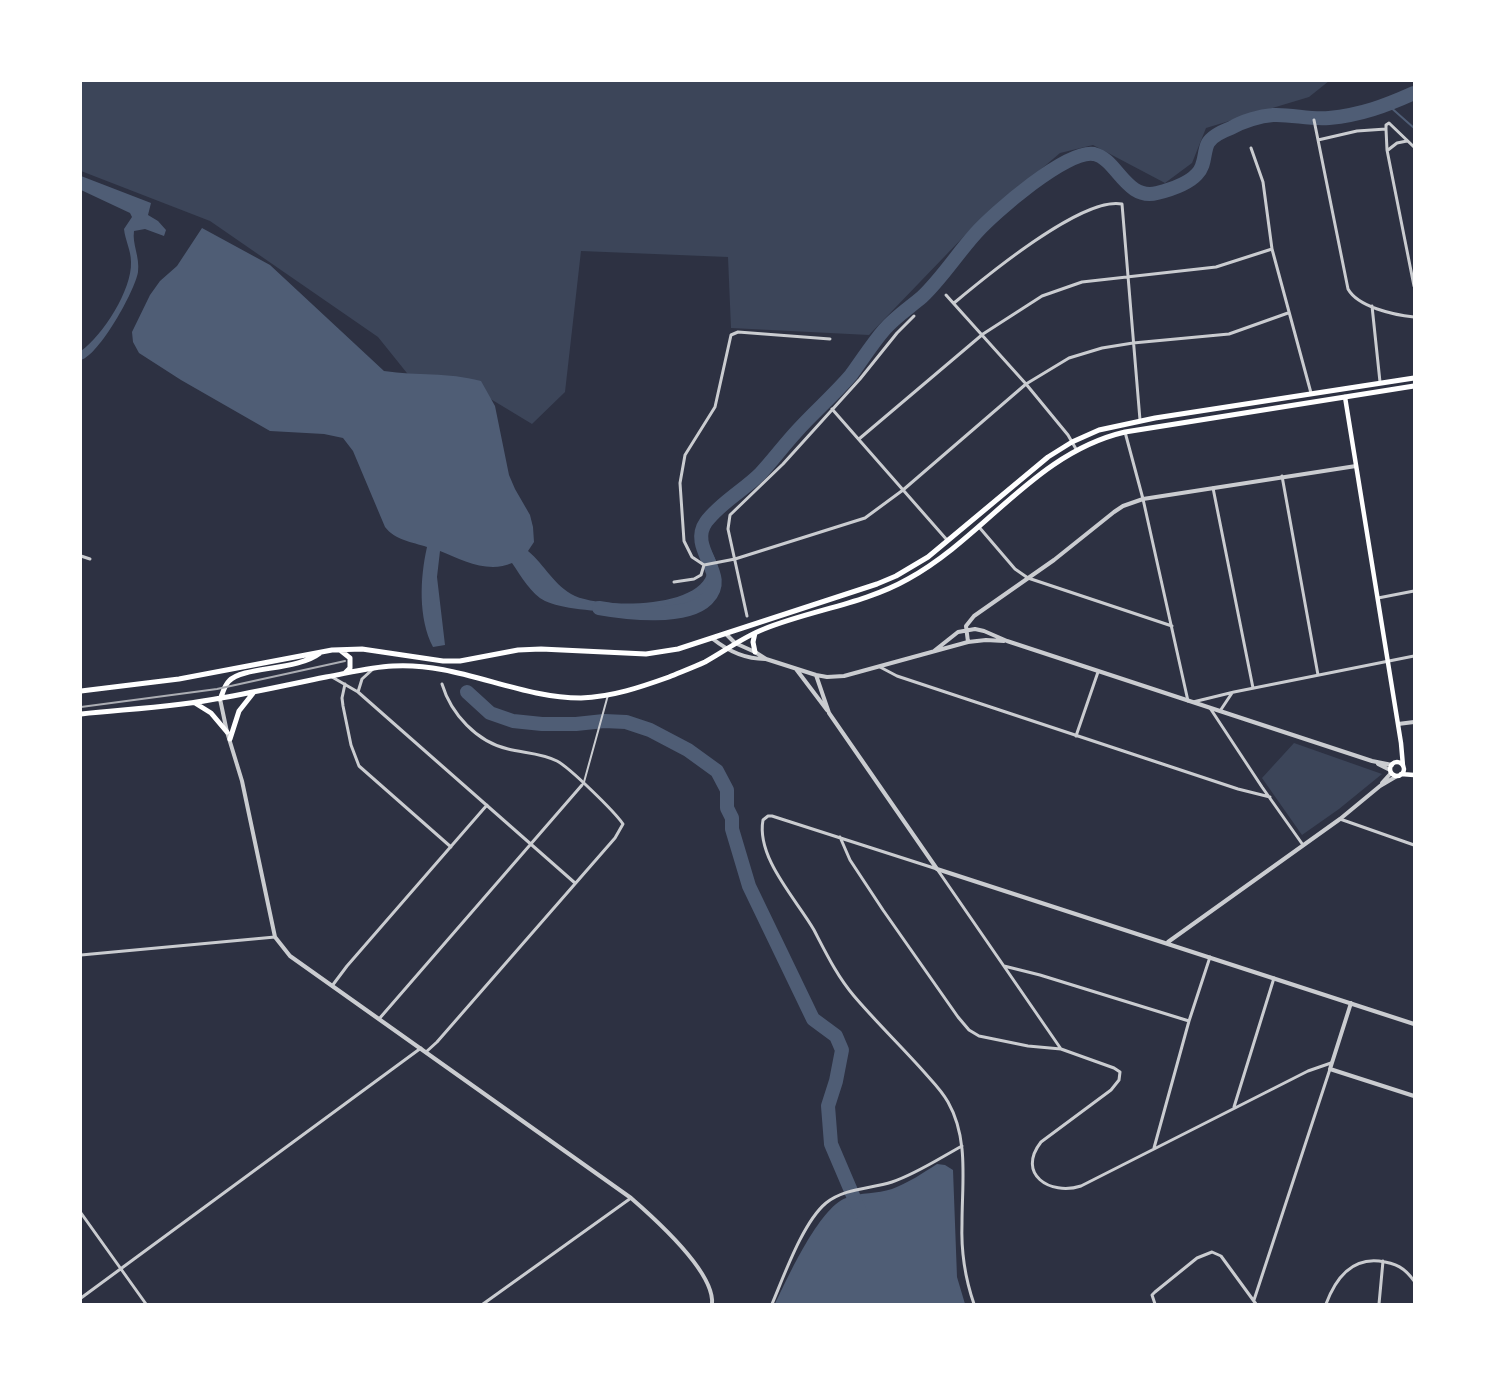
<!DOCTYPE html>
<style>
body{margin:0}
#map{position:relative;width:1495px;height:1385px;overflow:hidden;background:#2d3142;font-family:"Titillium Web",sans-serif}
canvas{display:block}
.frame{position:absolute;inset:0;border:82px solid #fff;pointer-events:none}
</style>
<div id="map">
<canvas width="1495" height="1385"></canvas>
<div class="frame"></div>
</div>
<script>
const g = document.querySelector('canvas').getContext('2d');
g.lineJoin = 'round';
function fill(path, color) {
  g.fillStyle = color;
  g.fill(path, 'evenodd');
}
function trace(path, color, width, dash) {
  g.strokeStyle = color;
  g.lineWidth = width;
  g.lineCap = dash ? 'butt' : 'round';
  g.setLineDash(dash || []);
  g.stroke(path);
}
const green = new Path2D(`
 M81 81H1329L1309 97 1206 128 1192 163 1165 183 1093 145 1060 153 970 230 869 335 731 328 728 257 581 251 565 392 532 424 489 398 439 413 378 337 210 221 81 171Z
 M1294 743 1382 774 1339 809 1302 835 1262 778Z`);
const water = new Path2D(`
 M81 176 151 203 148 215 158 221 166 230 164 236 145 229 134 231C132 244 140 257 138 272 135 291 99 355 81 360V351C103 335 132 290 131 262 131 250 125 240 124 229L132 217 130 213 81 190Z
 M202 228 270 265 384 371C418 376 447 372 481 381L495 406 509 475 515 489 530 515 533 527 534 542 528 551C545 565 554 586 575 596 602 608 696 609 707 574 709 566 706 558 703 551L711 550C716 560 721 570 718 581 714 592 697 603 686 606 658 615 572 614 545 601 531 594 521 576 512 563 488 574 462 560 440 551L437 577 445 645 433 647C418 618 420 578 427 547 412 542 395 540 385 527L353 451 343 438 324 434 270 431 181 380 139 353 133 342 132 332 150 295 160 281 177 266Z
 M937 1164 945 1165 953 1170 957 1277 965 1304H775C788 1277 819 1208 846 1198 861 1192 877 1194 892 1189 908 1183 923 1173 937 1164Z`);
const stream = new Path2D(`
 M1388 105 1414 128`);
const river = new Path2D(`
 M599 608C627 613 686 620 707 599 732 575 687 549 706 522 720 503 744 490 760 474 773 460 784 445 797 431 814 412 834 395 851 375 862 360 872 344 884 330 895 317 909 308 922 297 942 278 957 254 976 233 994 213 1067 149 1094 154 1117 159 1126 201 1157 193 1169 190 1188 184 1197 174 1206 165 1203 153 1208 143 1212 136 1223 131 1231 128 1243 121 1260 116 1273 115 1292 114 1310 120 1329 118 1361 115 1385 106 1414 93
 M467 692 490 713 513 721 542 724H576L604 721 626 722 650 730 688 750 717 771 727 790V808L732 818V829L749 886 813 1019 836 1036 842 1050 836 1081 828 1106 831 1144 860 1212`);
const pedestrian = new Path2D(`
 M584 782 608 695`);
const minor = new Path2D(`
 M1314 120 1348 289C1358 307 1394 315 1414 317
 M1386 129 1387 150 1414 286
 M1318 140 1357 131 1386 129V125L1389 123 1414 147
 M1251 148 1263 182 1272 249 1311 393
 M1388 150 1397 143 1407 141
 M946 295 1026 384 1068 435 1076 449
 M954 303C985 277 1083 196 1122 204L1140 420
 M1372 306 1380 382
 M830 339 738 332 731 335 715 407 685 455 680 483 684 541 692 557 704 565 735 559 865 518 903 490 1026 384 1069 358 1102 348 1133 343 1229 334 1288 313
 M832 409 947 540
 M1125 432 1143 499 1188 701
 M859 439 983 334 1042 296 1082 282 1216 267 1272 249
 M1282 476 1318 675
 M1213 488 1253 688
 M979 527 1015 569 1028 578 1172 626
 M81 556 90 559
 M674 582 694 579 701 575 704 565
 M1378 598 1414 591
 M747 616 728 529 730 515 783 464 860 379 897 333 914 316
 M880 667 897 676 1238 789 1270 797
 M332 677 358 692 575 883
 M345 684 342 698 343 706 351 745 359 766 451 847
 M358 692 362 679 373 669
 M1193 702 1234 692 1414 656
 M1210 708 1262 787 1303 845
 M1220 711 1232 693
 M1076 736 1098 672
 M1340 819 1414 845
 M840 837 850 860 883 910 958 1017 969 1030 979 1036 1028 1046 1061 1049 1114 1068 1120 1072 1119 1080 1111 1090 1041 1142C1016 1174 1050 1196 1081 1186L1308 1071 1331 1063
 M81 955 275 937
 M1004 966 1040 975 1189 1021
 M332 986 347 966 487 805
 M379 1019 582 785
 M426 1052 437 1042 615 838 623 824C614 811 570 768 557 761 542 753 524 753 508 749 477 742 451 714 442 684
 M1234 1107 1274 978
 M1154 1148 1189 1021 1210 957
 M81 1213 146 1304
 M81 1298 421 1048
 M1254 1300 1330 1069
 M483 1304 631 1198
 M772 1304C784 1276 803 1222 826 1203 845 1188 870 1189 892 1182 916 1174 940 1158 962 1146
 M974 1304C965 1278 961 1250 962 1223 962 1182 969 1139 948 1102 942 1091 933 1082 925 1073 902 1047 877 1023 854 996 837 976 826 953 814 930 797 900 756 858 763 820L768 816H772L937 869 1061 1049
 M1155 1304 1152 1295 1155 1292 1197 1258 1212 1252 1221 1256 1256 1304
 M1326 1304C1335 1280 1351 1258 1379 1261 1396 1263 1405 1268 1414 1281
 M1379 1304 1383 1261`);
const tertiary = new Path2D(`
 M726 634 735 643 755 652 766 659 816 675 827 677 844 676 968 642 986 640 1004 641
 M713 639C728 651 745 659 765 659
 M968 642 966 626 974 616 1054 560 1114 512 1123 506 1143 499 1356 466
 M934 651 958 632 975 629 984 631 1007 641 1372 761 1392 765
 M796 669 827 710
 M816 675 829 713 937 869 1414 1024
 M220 699 227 732 242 781 275 937 290 956 631 1198C654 1218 715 1272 712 1304
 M1398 724 1414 722
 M1378 764 1390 770
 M1382 783 1391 773
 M1168 942 1340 819 1380 786 1397 776
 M1351 1003 1330 1069 1414 1096`);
const secondary = new Path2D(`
 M1345 397 1401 743 1403 766
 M1390 769a7 7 0 1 1 14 0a7 7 0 1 1-14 0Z
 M1401 774 1414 775`);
const primary = new Path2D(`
 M755 633 753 642 755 652
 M340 650 350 658V668L345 673
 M81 691 179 679 332 650 362 649 443 661H460L518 650 541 649 646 654 678 649 877 584 896 576 928 557 1048 457 1072 442 1099 430 1155 418 1414 378
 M220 699C223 693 224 686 229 681 243 666 297 671 320 653
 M195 703 211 713 227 732
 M81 714C128 709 175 707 221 698 256 692 291 684 326 677 348 673 370 667 393 666 458 662 517 698 581 698 612 697 641 687 669 677 681 672 694 667 705 662 725 651 743 637 764 629 811 610 864 604 908 579 986 536 1035 453 1125 432L1414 386
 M230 739 239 711 254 692`);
const rail = new Path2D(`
 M81 707 217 689 345 661`);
fill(green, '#3c4559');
fill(water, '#4f5d75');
trace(stream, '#4f5d75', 2);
trace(river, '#4f5d75', 14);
trace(pedestrian, '#caccd0', 2);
trace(minor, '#caccd0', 3);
trace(tertiary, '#caccd0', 4);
trace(secondary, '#fff', 4.5);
trace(primary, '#fff', 5);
trace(rail, '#abadb3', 2);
</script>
